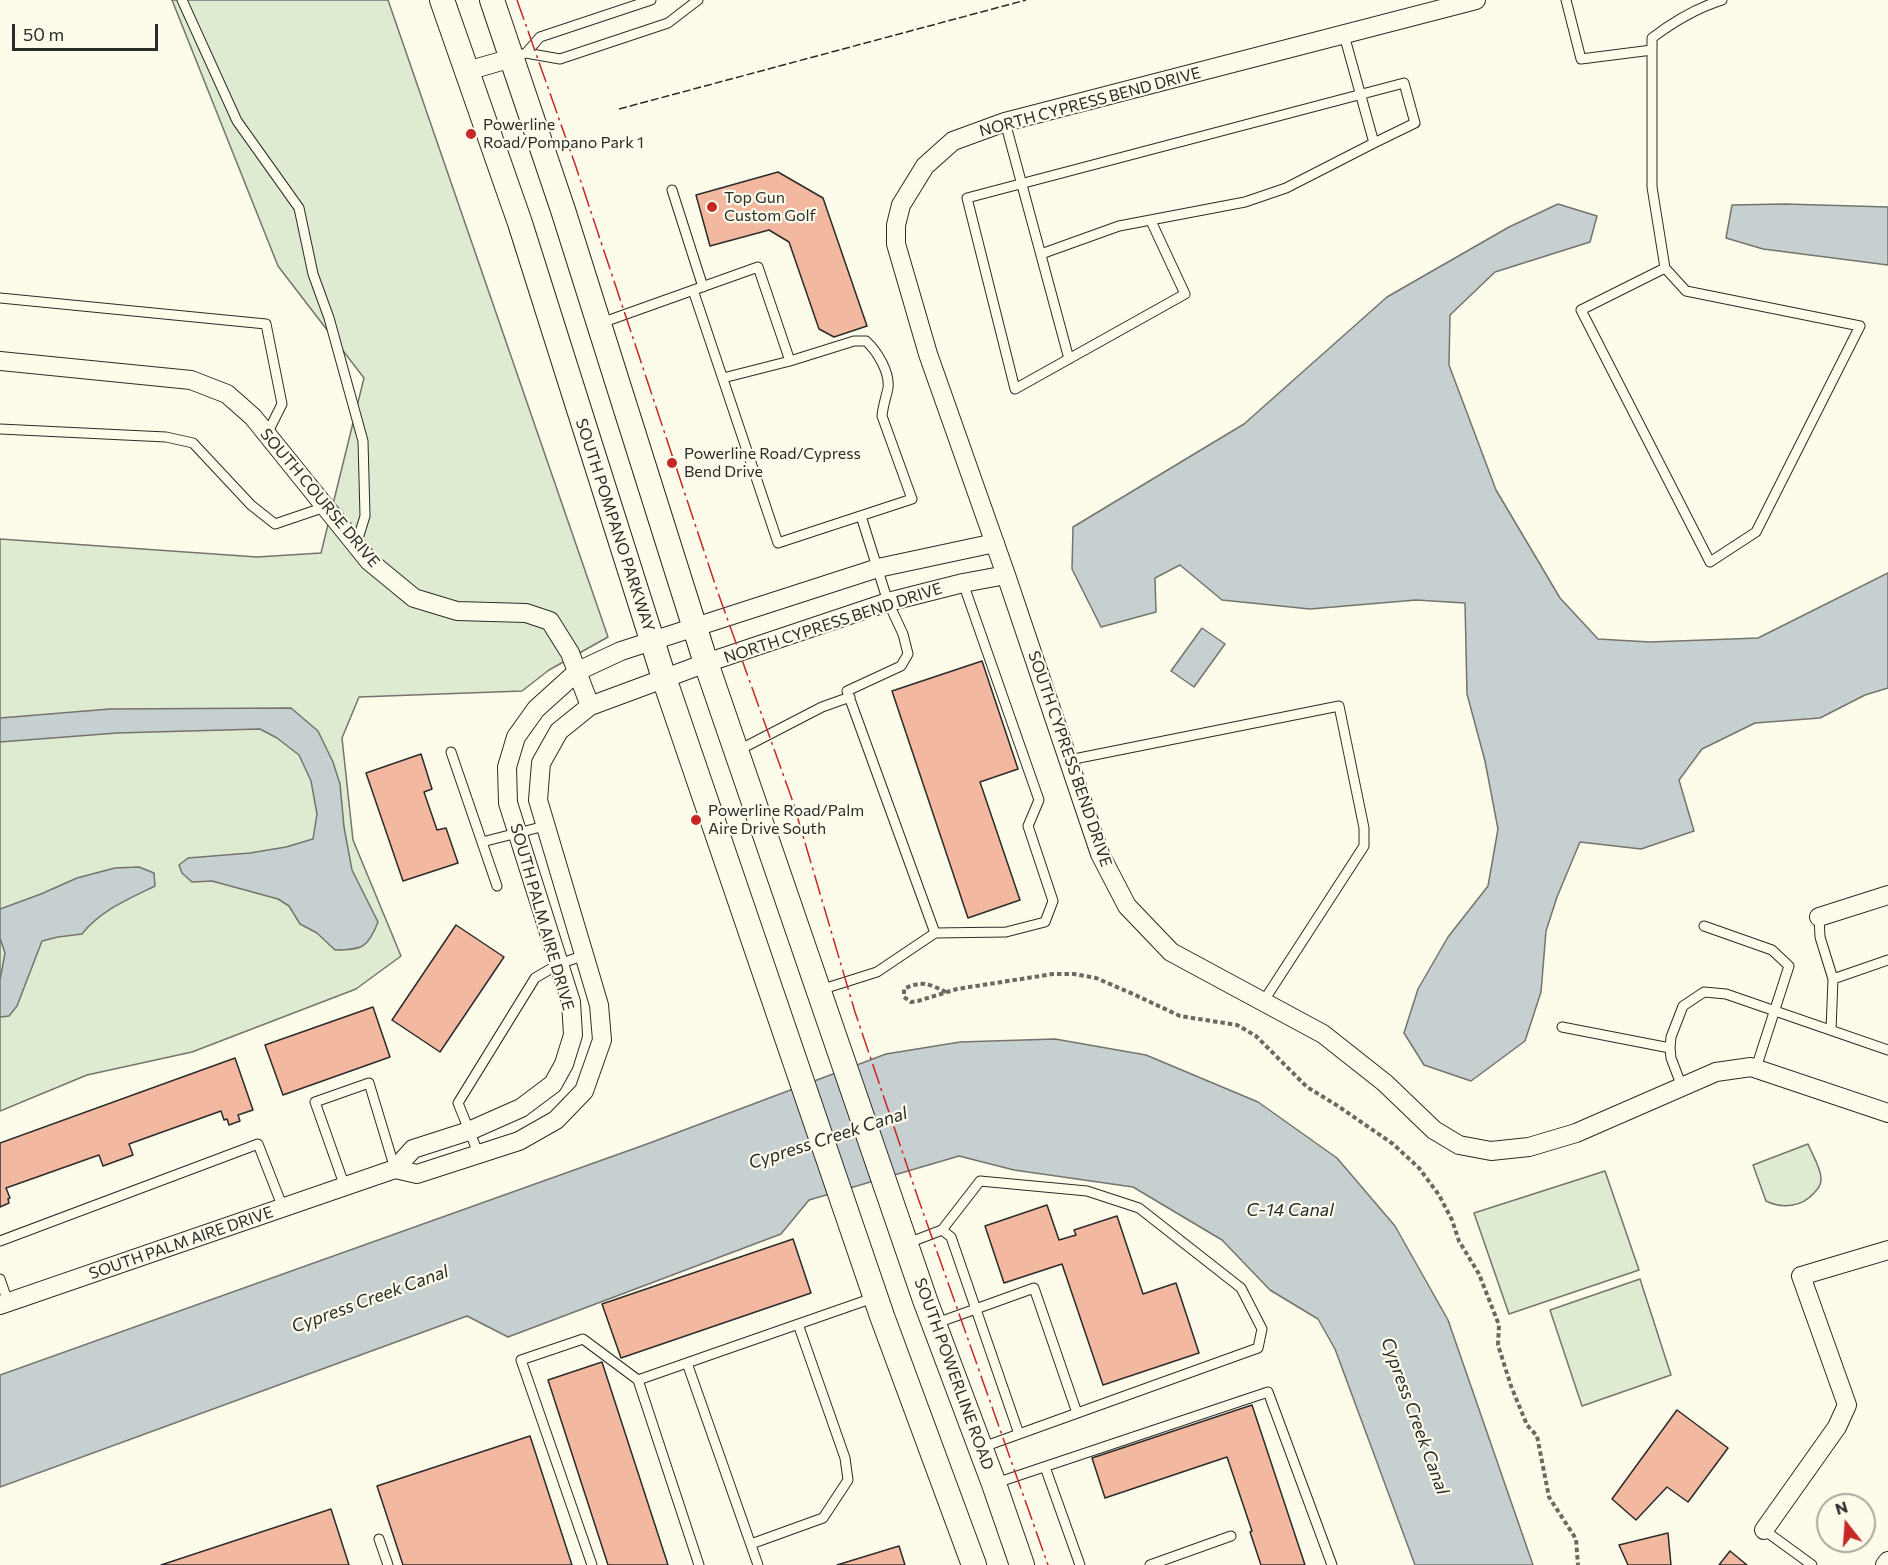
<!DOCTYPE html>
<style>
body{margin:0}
#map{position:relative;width:1888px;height:1565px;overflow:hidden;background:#fdfbea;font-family:Commissioner,sans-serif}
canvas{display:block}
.north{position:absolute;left:1816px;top:1493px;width:60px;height:60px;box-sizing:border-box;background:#fdfbea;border:2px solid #a9a89e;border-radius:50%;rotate:343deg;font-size:16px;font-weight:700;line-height:24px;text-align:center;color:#2b2b2b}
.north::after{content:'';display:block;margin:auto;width:21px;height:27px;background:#c62828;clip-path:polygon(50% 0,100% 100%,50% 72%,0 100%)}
.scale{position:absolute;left:12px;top:24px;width:146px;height:27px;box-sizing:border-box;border:3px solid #2b2b2b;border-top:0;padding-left:8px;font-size:18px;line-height:21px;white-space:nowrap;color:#2b2b2b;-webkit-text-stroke:4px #fdfbea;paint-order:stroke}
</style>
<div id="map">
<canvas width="1888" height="1565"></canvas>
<div class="north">N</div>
<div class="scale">50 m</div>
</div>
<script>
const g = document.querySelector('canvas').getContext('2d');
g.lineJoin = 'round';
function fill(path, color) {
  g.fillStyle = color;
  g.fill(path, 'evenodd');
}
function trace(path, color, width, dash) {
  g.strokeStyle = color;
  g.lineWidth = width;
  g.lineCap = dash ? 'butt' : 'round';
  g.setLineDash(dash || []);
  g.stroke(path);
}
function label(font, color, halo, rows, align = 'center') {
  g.font = font + ' Commissioner,sans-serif';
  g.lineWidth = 4.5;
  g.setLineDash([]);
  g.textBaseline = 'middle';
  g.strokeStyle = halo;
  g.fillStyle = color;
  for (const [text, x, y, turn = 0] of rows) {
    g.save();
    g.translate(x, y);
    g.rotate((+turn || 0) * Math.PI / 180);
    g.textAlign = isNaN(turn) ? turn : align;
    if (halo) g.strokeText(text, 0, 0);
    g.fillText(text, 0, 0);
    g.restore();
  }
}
const green = new Path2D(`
 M172 0H388L608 637 549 670 522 691 359 697 342 738 353 840 401 956 356 989 192 1052 87 1075 0 1111V539L257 557 321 553 364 378 278 266Z
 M1808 1144C1812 1154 1822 1170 1821 1180 1821 1185 1818 1189 1814 1193 1802 1207 1782 1209 1766 1201L1753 1165Z
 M1605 1171 1639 1270 1509 1314 1474 1213Z
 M1640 1279 1671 1375 1582 1406 1550 1310Z`);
const water = new Path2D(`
 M1558 204 1597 216 1590 242 1495 272 1450 315 1449 365 1496 490 1560 598 1598 639 1650 642 1758 638 1888 573V688L1865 695 1820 718 1755 723 1702 749 1679 780 1694 831 1641 849 1580 842 1557 897 1546 931 1541 992 1525 1041 1471 1081 1424 1065 1404 1033 1418 989 1448 937 1488 886 1498 829 1485 761 1467 694 1465 603 1416 600 1310 609 1222 600 1180 565 1155 578 1156 612 1101 627 1072 569 1073 527 1244 424 1387 297 1509 227Z
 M1785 204 1888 207V265L1763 249 1726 238 1732 205Z
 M1202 628 1225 644 1194 687 1171 671Z
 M291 708 318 731 333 762 340 784 344 827 352 870 378 922C368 948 362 950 335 950L317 933 300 924 289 906 278 899 212 881 192 882 182 873 179 865 188 858 250 853 286 847 313 839 317 814 311 781 299 755 277 738 260 729 117 733 0 742V718L110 709Z
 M139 867 154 873 155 886C128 899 100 911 82 934L58 937 42 941 17 1006 9 1016 0 1017V980L5 953 0 938V909L41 894 77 878 115 868Z
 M1055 1039 1146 1055 1258 1102 1337 1158 1395 1226 1448 1320 1533 1565H1415L1335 1349 1318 1319 1270 1290 1222 1240 1133 1187 1014 1170 959 1156 809 1200 781 1234 508 1337 467 1316 0 1487V1375L647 1144 886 1054 960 1042Z`);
const building = new Path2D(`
 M778 172 823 198 867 326 834 337 819 329 789 242 769 230 710 246 696 195Z
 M982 661 1018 769 980 782 1020 900 968 918 892 691Z
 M421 754 432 789 424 792 437 830 446 828 458 863 403 881 366 773Z
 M456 925 504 957 440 1052 392 1020Z
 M373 1007 390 1057 283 1095 265 1045Z
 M235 1058 253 1110 238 1115 240 1121 229 1125 227 1119 224 1120 221 1111 129 1144 133 1155 103 1166 99 1155 6 1188 10 1198 8 1199 9 1203 0 1207V1143Z
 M1047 1205 1059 1240 1076 1235 1074 1230 1117 1216 1143 1294 1176 1283 1199 1353 1103 1385 1062 1264 1004 1283 985 1226Z
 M793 1239 811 1293 621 1358 602 1304Z
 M602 1362 668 1565H608L548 1380Z
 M1252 1405 1305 1565H1261L1250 1532 1252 1531 1227 1457 1105 1498 1092 1458Z
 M1677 1410 1728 1448 1688 1502 1667 1487 1636 1520 1612 1499Z
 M530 1436 572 1565H403L377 1486Z
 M331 1509 349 1565H161Z
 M1668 1533 1671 1565H1628L1619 1545Z
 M899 1546 905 1565H837Z
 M1730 1551 1747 1565H1719Z`);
const path = new Path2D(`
 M946 992C929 984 922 980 904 989V997L911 1002 918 1001 957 989 1053 974H1074L1096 978 1133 994 1180 1016 1237 1025 1256 1036 1307 1087 1338 1106 1393 1144 1419 1168 1439 1195 1452 1220 1459 1241 1479 1274 1499 1325 1498 1345 1511 1386 1527 1425 1537 1436 1549 1497 1576 1539 1578 1565`);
const service = new Path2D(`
 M182 0 237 121 299 208 313 274 329 318 363 441 365 516 356 545
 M1566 0 1581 59 1652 50
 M526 53 540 37 651 0
 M512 58 526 53 560 59 668 23 698 0
 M1005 122 1069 359
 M672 190 703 287
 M1151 221 1185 294 1015 389 967 198 1404 83 1415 123 1374 143
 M1041 254 1119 226 1245 202 1286 188 1374 143 1344 35
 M1665 268 1581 310 1710 562 1756 532 1860 326 1686 291 1665 268 1652 187V38C1673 22 1697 8 1722 0
 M693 290 778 543 912 499 882 416C883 405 886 398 888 388 890 372 877 351 866 341H854L790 361 723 378
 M0 298 266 324 282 404 267 434
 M601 323 758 267 790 361
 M0 429 166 437 193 443 251 505 275 524 325 507
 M861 516 888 602 903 634 908 654 901 666 847 691 935 933
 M737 751 822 707 850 697
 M451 752 497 886
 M1069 760 1339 706 1364 828V846L1263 1002
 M482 842 545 826
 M1819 917 1820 937 1833 979 1831 1030
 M1704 926 1772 950 1789 966 1756 1068
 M1833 979 1888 960
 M820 990 877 972 935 933 1006 932 1045 922 1053 901 1028 826 1039 800 963 583
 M1562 1027 1670 1048
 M1682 1087 1671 1058 1670 1048 1671 1037 1683 1006 1704 992 1726 994 1888 1050
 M479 1155 458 1103 535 978 559 964 585 955
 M345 1187 315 1102 369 1083 395 1169
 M942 1230 951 1237 1019 1434
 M0 1241 258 1144 283 1208
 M908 1243 942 1230 980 1181 1087 1191 1139 1208 1241 1288 1262 1329 1258 1348 983 1447
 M0 1279 8 1302
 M934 1324 1034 1288 1077 1413
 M687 1363 758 1565
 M638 1380 873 1298
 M1045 1467 1080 1565
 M996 1483 1268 1392 1332 1565
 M1764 1530 1812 1565
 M379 1539 388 1565
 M751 1544 823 1518 848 1480 845 1458 798 1324
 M592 1565 521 1360 583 1339 638 1380 699 1565
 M1150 1565 1231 1536`);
const minor = new Path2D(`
 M1476 0 1005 122 953 141 925 166 901 205 896 225V244L928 354 1006 575 1100 854 1127 906 1171 952 1323 1034 1385 1083 1434 1130 1459 1145 1491 1151 1529 1147 1576 1133 1716 1072 1751 1067 1888 1113
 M467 71 512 58
 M0 361 191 380 227 394 253 417 369 561 414 598 457 611 526 613 550 621 570 653 590 706
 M1819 917 1888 895
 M395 1169 417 1174 519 1141 556 1120 584 1091 602 1040 599 1005 538 800 541 763 559 731 590 706 706 663 888 602 963 583 1006 575
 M0 1305 395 1169 413 1149 469 1131 521 1108 553 1084 564 1064 573 1035 571 1002 508 803 507 767 516 737 536 709 578 671 621 651 878 568 995 543
 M1764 1530 1837 1427 1847 1405 1801 1276 1888 1250
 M1885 1565 1888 1561`);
const secondary = new Path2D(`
 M442 0 520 223 664 678 882 1316 974 1565
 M492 0 563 210 706 663 925 1300 994 1484 1022 1565`);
const fence = new Path2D(`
 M619 109 1026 0`);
const power = new Path2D(`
 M517 0 575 164 717 590 793 802 855 1012 918 1198 1048 1565`);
const markers = [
 [471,134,6,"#c62828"],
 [712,207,6,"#c62828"],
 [672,463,6,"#c62828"],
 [696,820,6,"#c62828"]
];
const streetNames = [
 ["NORTH CYPRESS BEND DRIVE",1090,102,-15],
 ["SOUTH COURSE DRIVE",320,498,50],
 ["SOUTH POMPANO PARKWAY",615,525,72],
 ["NORTH CYPRESS BEND DRIVE",833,623,-18],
 ["SOUTH CYPRESS BEND DRIVE",1070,759,71],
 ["SOUTH PALM AIRE DRIVE",542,917,74],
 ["SOUTH PALM AIRE DRIVE",181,1243,-19],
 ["SOUTH POWERLINE ROAD",954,1374,70]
];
const poiNames = [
 ["Powerline",483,125],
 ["Road/Pompano Park 1",483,143],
 ["Top Gun",724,198],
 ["Custom Golf",724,216],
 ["Powerline Road/Cypress",684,454],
 ["Bend Drive",684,472],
 ["Powerline Road/Palm",708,811],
 ["Aire Drive South",708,829]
];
const waterNames = [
 ["Cypress Creek Canal",828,1138,-18],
 ["C-14 Canal",1290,1210],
 ["Cypress Creek Canal",370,1299,-20],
 ["Cypress Creek Canal",1415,1416,70]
];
fill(green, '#deebd1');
trace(green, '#74746e', 1.5);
fill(water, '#c7d0d0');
trace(water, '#74746e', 1.5);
fill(building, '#f2b8a0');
trace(building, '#2b2b2b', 1.5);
trace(service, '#2b2b2b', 11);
trace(minor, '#2b2b2b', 20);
trace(secondary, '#2b2b2b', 26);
trace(path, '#6a6964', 4, [4.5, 3]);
trace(service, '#fdfbea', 9);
trace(minor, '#fdfbea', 18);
trace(secondary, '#fdfbea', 24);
trace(fence, '#2b2b2b', 1.5, [8, 3]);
trace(power, '#c62828', 1.5, [21, 4.5, 3, 4.5]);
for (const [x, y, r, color] of markers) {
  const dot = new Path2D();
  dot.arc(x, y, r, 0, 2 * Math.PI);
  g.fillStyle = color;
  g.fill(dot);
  trace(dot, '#fdfbea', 2);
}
label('16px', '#2b2b2b', '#fdfbea', streetNames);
label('16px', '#2b2b2b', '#fdfbea', poiNames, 'left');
label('italic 18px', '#2b2b2b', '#fdfbea', waterNames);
</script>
